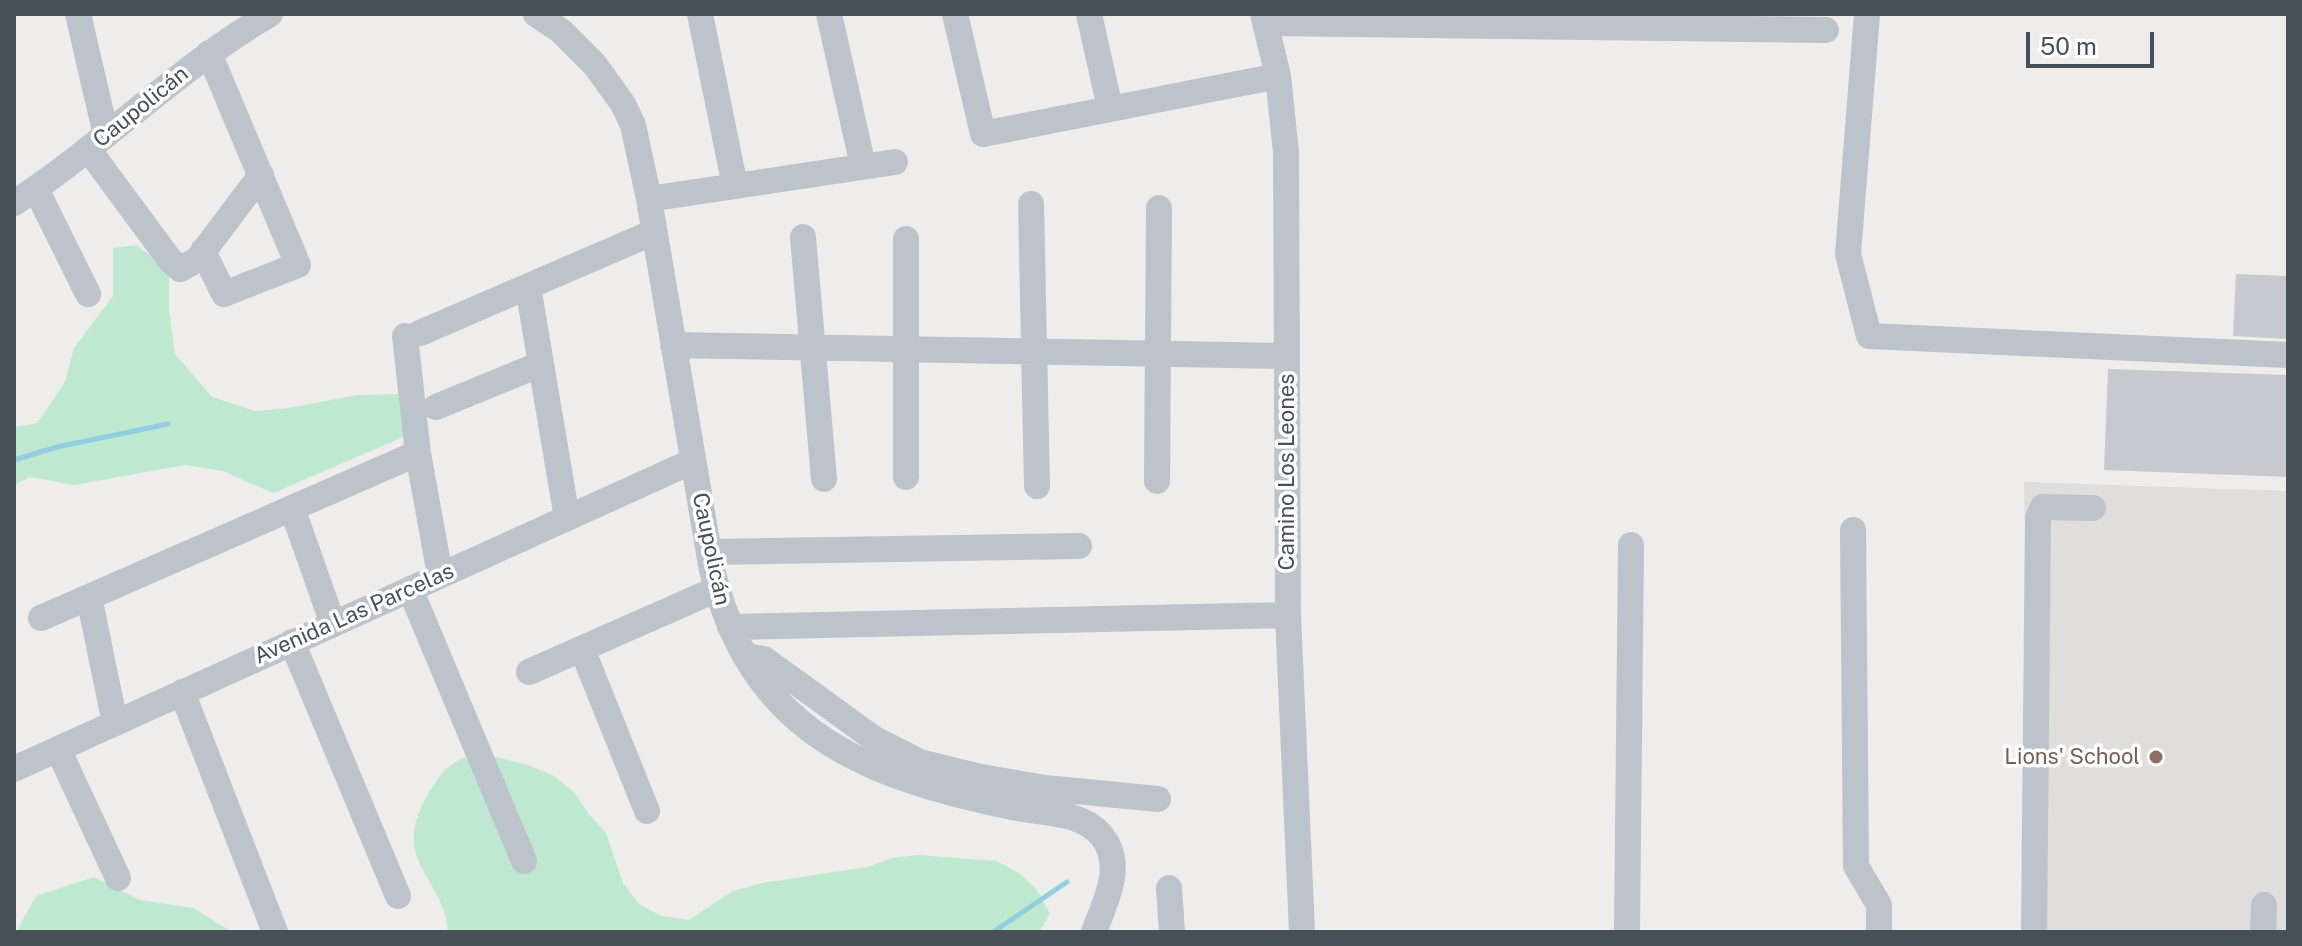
<!DOCTYPE html>
<meta charset="utf-8">
<style>
body{margin:0}
#map{position:relative;width:2302px;height:946px;overflow:hidden;background:#efecec;font-family:"Public Sans",sans-serif}
canvas{display:block}
.frame{position:absolute;inset:0;border:16px solid #474f57;pointer-events:none}
.scale{position:absolute;left:2026px;top:32px;width:128px;height:36px;box-sizing:border-box;border:4px solid #474f57;border-top:0;padding-left:10px;font-size:24px;line-height:28px;white-space:nowrap;color:#474f57;-webkit-text-stroke:6px #fff;paint-order:stroke}
</style>
<div id="map">
<canvas width="2302" height="946"></canvas>
<div class="frame"></div>
<div class="scale">50 m</div>
</div>
<script>
const g = document.querySelector('canvas').getContext('2d');
g.lineJoin = 'round';
function fill(path, color) {
  g.fillStyle = color;
  g.fill(path, 'evenodd');
}
function trace(path, color, width, dash) {
  g.strokeStyle = color;
  g.lineWidth = width;
  g.lineCap = dash ? 'butt' : 'round';
  g.setLineDash(dash || []);
  g.stroke(path);
}
function label(font, color, halo, rows, align = 'center') {
  g.font = font + ' "Public Sans",sans-serif';
  g.lineWidth = 7;
  g.setLineDash([]);
  g.textBaseline = 'middle';
  g.strokeStyle = halo;
  g.fillStyle = color;
  for (const [text, x, y, turn = 0] of rows) {
    g.save();
    g.translate(x, y);
    g.rotate((+turn || 0) * Math.PI / 180);
    g.textAlign = isNaN(turn) ? turn : align;
    if (halo) g.strokeText(text, 0, 0);
    g.fillText(text, 0, 0);
    g.restore();
  }
}
const education = new Path2D(`
 M2024 482 2288 491V932H2022L2026 582Z`);
const green = new Path2D(`
 M137 245 169 271V310L175 354 212 397 255 411 289 408 357 395 398 394 408 435 273 493 223 471 185 465 74 485 30 477 14 485V427L37 423 65 382 74 348 113 296V248Z
 M477 752 531 766 554 776 575 793 588 813 606 833 623 883 639 904 661 916 689 920 733 891 762 883 867 867 892 858 919 855 996 861 1019 873 1037 890 1050 914 1039 932H448C445 878 389 862 427 796 442 770 449 763 477 752Z
 M94 877 140 900 193 908 232 932H16L36 896Z`);
const stream = new Path2D(`
 M14 460 57 447 168 424
 M993 932 1067 882`);
const building = new Path2D(`
 M2236 274 2288 276V339L2233 336Z
 M2108 369 2288 375V477L2104 470Z`);
const minor = new Path2D(`
 M78 14 106 135
 M536 14 561 31 595 65 623 104 633 125 649 199 711 565C749 732 864 777 1017 808 1044 813 1082 812 1101 835 1126 865 1105 901 1094 932
 M700 14 735 186
 M829 14 863 166
 M955 14 983 134 1278 76
 M1089 14 1110 108
 M1263 14 1278 76 1286 152 1288 615 1302 932
 M1867 14 1848 254 1869 336 2288 355
 M1266 23 1826 30
 M88 149 170 260 180 269 197 260 261 175
 M36 189 88 294
 M649 199 895 162
 M14 203C103 145 178 68 270 14
 M1031 204 1037 486
 M803 237 824 479
 M906 239V477
 M203 251 224 294 298 265 209 53
 M528 287 567 518
 M420 333 654 232
 M405 336 418 453 440 575
 M673 345 1286 356
 M436 407 541 364
 M1157 481 1159 208
 M292 508 333 624
 M1853 530 1856 866 1879 905V932
 M709 552 1079 546
 M410 589 524 861
 M89 597 115 723
 M41 618 418 453
 M730 627 1288 615
 M292 642 398 896
 M582 649 647 811
 M745 656 764 659 873 738 920 762 981 777 1045 788 1158 799
 M529 672 717 589
 M182 692 275 932
 M58 749 118 878
 M14 769 693 461
 M1169 888 1172 932
 M1627 932 1631 545
 M2034 932 2038 518 2043 507 2093 508
 M2263 932 2264 905`);
const markers = [
 [2156,757,8,"#8d6e63"]
];
const streetNames = [
 ["Caupolicán",141,107,-39],
 ["Camino Los Leones",1287,472,-90],
 ["Caupolicán",711,549,78],
 ["Avenida Las Parcelas",354,614,-24]
];
const educationNames = [
 ["Lions' School",2140,757]
];
fill(education, '#e0dedd');
fill(green, '#bfe8d0');
trace(stream, '#91cee0', 5);
fill(building, '#c7c9cf');
trace(minor, '#bcc3ca', 26);
for (const [x, y, r, color] of markers) {
  const dot = new Path2D();
  dot.arc(x, y, r, 0, 2 * Math.PI);
  g.fillStyle = color;
  g.fill(dot);
  trace(dot, '#fff', 3);
}
label('22px', '#474f57', '#fff', streetNames);
label('22px', '#785e54', '#fff', educationNames, 'right');
</script>
